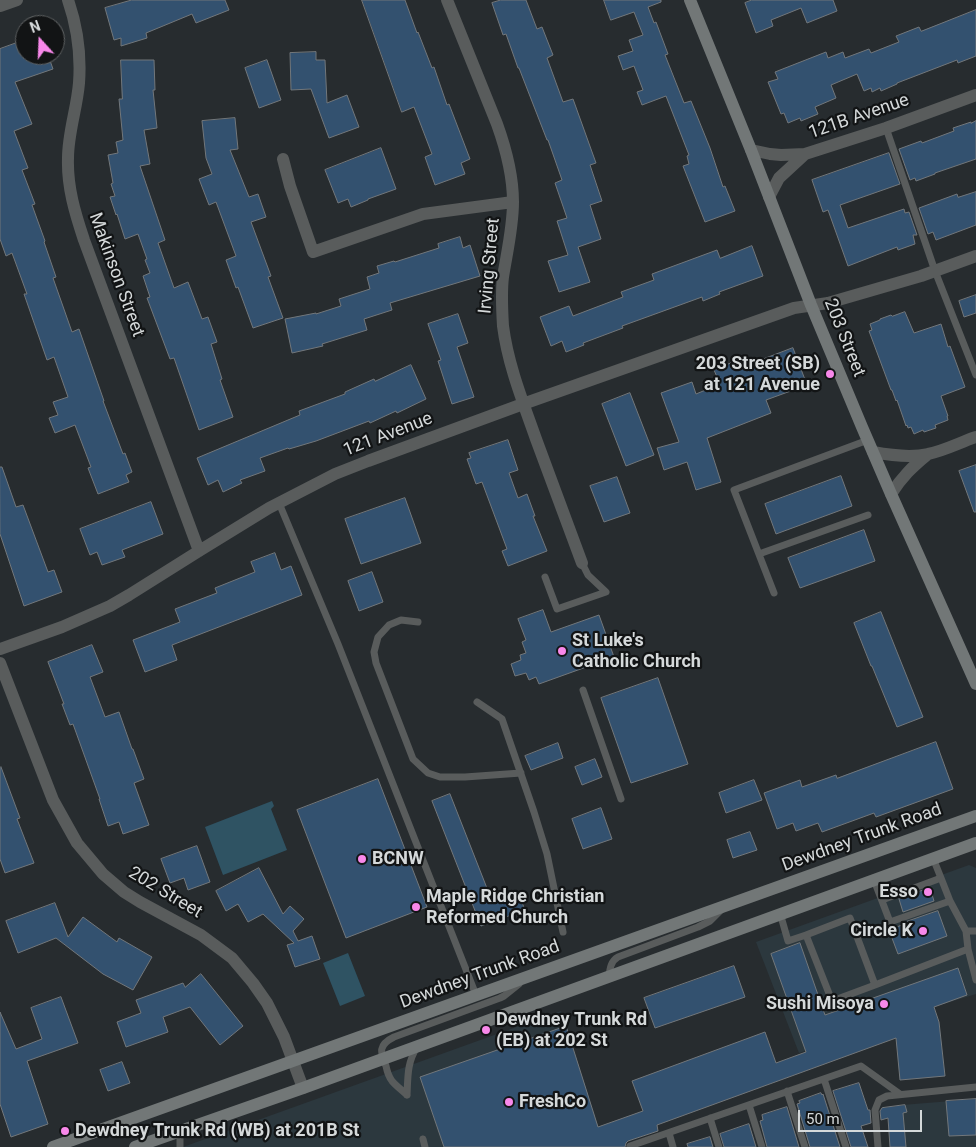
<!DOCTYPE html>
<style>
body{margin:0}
#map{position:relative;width:976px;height:1147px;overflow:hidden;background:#272c2f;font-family:Roboto,sans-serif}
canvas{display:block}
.north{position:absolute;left:15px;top:15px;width:50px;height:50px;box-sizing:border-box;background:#121415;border:1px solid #606364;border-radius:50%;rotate:340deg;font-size:14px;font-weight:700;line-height:20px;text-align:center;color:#d5d9da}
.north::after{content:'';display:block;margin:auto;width:18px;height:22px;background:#f888ea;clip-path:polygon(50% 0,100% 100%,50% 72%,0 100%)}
.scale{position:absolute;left:798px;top:1110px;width:124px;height:22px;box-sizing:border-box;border:2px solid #d5d9da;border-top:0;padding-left:6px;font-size:15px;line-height:18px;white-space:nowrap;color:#d5d9da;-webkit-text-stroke:4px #121415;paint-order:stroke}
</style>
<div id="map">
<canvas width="976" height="1147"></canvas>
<div class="north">N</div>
<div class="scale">50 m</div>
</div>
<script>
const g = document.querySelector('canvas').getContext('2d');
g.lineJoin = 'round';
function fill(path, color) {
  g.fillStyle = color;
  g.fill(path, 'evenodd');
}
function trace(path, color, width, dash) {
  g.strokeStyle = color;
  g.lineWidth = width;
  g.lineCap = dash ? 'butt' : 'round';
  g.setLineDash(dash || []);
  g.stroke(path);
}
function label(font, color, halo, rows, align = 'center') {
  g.font = font + ' Roboto,sans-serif';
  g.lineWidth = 4.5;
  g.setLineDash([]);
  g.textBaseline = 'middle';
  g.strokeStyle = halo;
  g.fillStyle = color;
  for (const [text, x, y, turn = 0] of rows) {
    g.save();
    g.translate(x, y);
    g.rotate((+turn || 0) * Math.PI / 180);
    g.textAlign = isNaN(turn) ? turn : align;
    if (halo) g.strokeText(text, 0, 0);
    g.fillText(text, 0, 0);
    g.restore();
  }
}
const built = new Path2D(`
 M969 865 976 868V994L934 1007 799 1053 756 942Z
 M561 1011 605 1147H183Z
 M976 1099V1147H906L902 1105Z`);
const green = new Path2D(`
 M272 801 274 806 271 809 287 850 223 875 205 827Z
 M348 953 365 996 340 1006 323 963Z`);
const building = new Path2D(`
 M132 0H225L229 10 196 23 192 14 146 33 147 38 121 46V38L114 40 105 8Z
 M362 0H405L417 33 418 32 432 68 434 67 447 105 449 104 470 159 461 163 465 174 435 185 425 157 432 154 414 107 402 112Z
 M501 0H526L537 29 542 27 553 55 547 58 563 102 573 99 596 163 590 165 602 201 590 205 601 239 578 247 590 282 559 292 548 261 568 255 557 221 567 218 555 183 562 180 548 140H547L519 68H518L506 34 503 35 492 3Z
 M604 0H661V2L648 7 654 23 656 22 668 54 665 55 684 103 691 101 710 148 723 187 725 186 735 211 705 222 683 166 689 164 687 156 689 155 666 96 642 105 637 92 643 90 634 66 623 70 618 56 633 51 629 40 643 35 634 12 611 20Z
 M752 0H833L837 11 807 23 801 8 771 20 773 26 756 33 745 3Z
 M976 10V56L958 63 957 60 897 83V84L881 91 880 88 872 92 871 88 864 91 857 74 831 85 836 98 815 107 818 114 801 121 800 118 788 123 784 113 781 114 768 82 778 79 775 72 826 52 828 58 843 52 845 58 869 49 871 53 899 42 896 36 919 27 921 31Z
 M25 40V55H48L53 69 15 82 32 124 14 131 28 168 22 170 35 204 32 205 45 241 44 242 56 277 53 278 72 332 79 329 104 401H103L123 454 125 453 132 472 126 475 129 482 98 494 88 468 91 467 75 425 55 433 49 418 58 415 53 402 68 397 54 357 47 360 24 294H27L12 253 6 256 0 239V49Z
 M316 52V60H325L327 103 347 95 359 127 329 138 311 89 291 90 290 53Z
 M121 60H154L155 90H153L157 128 144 130 150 164 140 166 165 240 158 243 174 288 188 282 202 319 208 317 217 342 211 344 222 379 220 380 233 417 199 430 174 358 170 359 147 298 150 297 143 276 150 273 145 260 147 259 138 234 125 239 117 214 116 215 110 197 115 196 111 184 113 183 108 155 118 153 116 142 123 140 119 99H122Z
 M267 60 281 100 259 108 245 68Z
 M235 118 238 149 230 150 249 197 258 194 266 217 251 222 271 276 268 277 283 318 253 328 238 287 236 288 226 260 236 256 216 202 209 205 199 179 212 174 206 158 202 121Z
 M976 121V159L935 173V174L916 181 915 178 910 180 899 149 921 141 922 143 954 131 953 128 971 122V123Z
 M381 148 396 189 368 199V200L351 207 348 199 338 203 325 170Z
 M889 153 900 184 840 205 848 228 904 209 905 213 909 212 917 235H913L915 244 898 250 897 247 848 266 828 210 823 212 812 180Z
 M976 192V225L936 240 933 232 928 234 919 208 957 194 958 197Z
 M460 237 463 248 470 245 480 276 390 303 392 310 364 319 367 330 322 344 323 346 292 353 285 319 316 313V314L341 306 339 299 370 289 367 277 379 273 377 266 394 261 395 262 439 248 438 244Z
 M752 246 763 276 719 292 720 294 703 301 702 297 622 326 623 328 583 343 584 345 566 352 562 341 551 346 540 317 569 306 573 316 623 297 621 292 654 280 652 274 717 250 720 258Z
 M976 295V313L964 317 959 301Z
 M905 312 914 333 941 324 948 347 950 346 965 387 941 396 948 416H947L948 420 935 425 936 428 924 432 923 430 914 434 911 427 908 428 907 425 906 426 897 400 896 401 892 390H891L869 331 872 330 870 324 880 320V319L891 315 892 316Z
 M458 314 468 343 457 347 474 397 452 404 438 361 441 360 428 324Z
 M793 348 807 385 766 400 771 413 707 438 721 482 696 490 687 462 664 470 657 448 679 442 661 393 692 382 696 394 720 384 714 370 733 362 736 369Z
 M411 365 426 399 397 413 396 411 370 423 369 421 316 441 289 449 288 448 260 458 265 471 240 480 242 483 223 492 218 480 208 485 197 458 300 415 299 411 345 394V392L374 379 375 381Z
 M630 393 654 455 626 466 602 404Z
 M508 440 518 470 509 473 518 498 527 494 535 516H533L547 551 508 566 502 551 507 549 482 482 476 484 467 459 471 458 469 453Z
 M976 465V512H974L959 471Z
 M0 467H2L16 507 23 505 48 572 54 570 62 592 24 606 0 534Z
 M841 476 852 506 776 534 765 504Z
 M617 477 630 513 604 522 590 486Z
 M405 498 421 543 361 564 345 519Z
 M151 502 163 534 122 550 125 557 102 565 97 552 90 555 80 529Z
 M864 530 875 561 800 588 788 558Z
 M275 553 281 570 291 566 302 595 172 645 177 660 145 672 133 640 180 622 175 609 217 593 215 588 255 572 251 562Z
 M372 572 383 602 359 611 348 581Z
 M543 610 551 632 599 615 614 657 539 684 536 677 529 680 526 673 515 676 511 664 521 660 520 655 526 653 522 642 526 640 518 619Z
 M881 612 923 717 897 727 872 666H871L854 623Z
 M92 645 103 672 90 677 105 717 119 712 132 749H133L144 779 134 783 149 825 123 834 119 822 108 826 99 799H100L73 724 70 725 62 704H64L48 662Z
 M658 678 688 764 631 783 601 698Z
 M936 742 953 789 876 817 874 813 822 832 818 823 796 831 793 823 777 829 764 793 800 780 802 787 836 775 837 778Z
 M558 743 563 758 531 770 525 756Z
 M595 759 602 777 582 785 575 767Z
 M1 767 20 818 17 819 34 863 5 873 0 859V768Z
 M378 779 427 907 346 938 297 810Z
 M754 780 762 800 726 813 719 793Z
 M450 794 492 901 503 896 505 900 519 895 525 910 481 926 432 801Z
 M601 808 612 839 583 849 572 819Z
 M750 832 757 850 733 858 727 840Z
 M197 846 210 882 188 890 184 878 170 883 161 859Z
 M259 868 283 914 290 906 304 919 293 931 298 941 312 936 320 959 295 967 287 945 294 943 263 914 248 922 238 904 226 911 216 891Z
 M930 888 934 901 903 912 899 899Z
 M55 903 68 937 83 917 117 942 119 938 152 957 133 990 103 974 56 938 18 953 6 921Z
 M938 911 947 936 898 954 889 930 907 923 906 922Z
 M800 943 825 1015 958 968 967 995 934 1007 939 1022 945 1076 900 1080 896 1038 657 1125 658 1131 628 1141 626 1143 625 1147H444L420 1077 566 1026 598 1127 643 1111 632 1081 765 1032 776 1063 806 1052 771 954Z
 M734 966 745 997 655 1028 644 998Z
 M201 974 243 1026 220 1045 190 1007 163 1017 168 1032 126 1047 117 1022 141 1013 136 1000 183 983 185 987Z
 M61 997 78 1043 27 1061 48 1124 11 1137 0 1104V1012L16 1049 42 1039 31 1008Z
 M122 1062 130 1083 108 1091 100 1070Z
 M859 1083 868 1110H870L871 1123 861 1126 868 1147H851L833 1091Z
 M821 1093 822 1095 823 1094 840 1147H810L797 1104 800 1103 799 1101Z
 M976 1099V1135L949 1136 946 1101Z
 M905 1105 907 1112 903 1113 906 1147H890L888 1118 881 1120 880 1111 882 1108Z
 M787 1107 799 1147H767L760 1121 763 1120 762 1115Z
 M749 1124 756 1147H724L720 1134Z
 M710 1137 713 1147H688L687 1144Z`);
const lane = new Path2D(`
 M886 128 935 271 976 375
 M279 503 338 644 476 995
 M759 554 868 515
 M545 577 557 609 606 592 588 575 582 563
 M774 593 734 490 868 440
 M418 622 401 620 389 625 378 637 374 652 376 663 413 759 428 773 440 777H465L521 773
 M583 690 621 799
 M477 702 502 719 534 812 547 854 563 932
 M933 858 941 878
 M874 880 890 922 950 901 941 878 882 900
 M950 901 966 931
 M780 913 788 941 806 935 832 1001 875 985 850 918 806 935
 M968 949 976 980
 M609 976C610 968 611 961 618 957L698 927 710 921 721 910
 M875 985 968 949 966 931H976
 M824 1079 846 1147
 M787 1091 805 1147
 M407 1095C402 1090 396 1086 392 1081 389 1077 387 1071 386 1066 380 1052 378 1045 394 1037L500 998 504 996 519 984
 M407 1095C408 1076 407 1063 417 1047
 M749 1105 762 1147
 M710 1118 719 1147
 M669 1133 673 1147
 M423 1139 425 1147
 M180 1147V1131
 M631 1147 630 1146 861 1066 900 1094
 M878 1147 875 1110 879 1100 887 1096 976 1087`);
const street = new Path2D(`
 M68 0C77 26 81 56 79 83 77 108 68 133 68 158 67 187 75 213 84 240L199 551
 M447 0 497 124C506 149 513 175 513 202 513 227 507 252 503 277 501 293 502 309 503 326 508 365 523 402 536 439 551 480 567 522 582 563
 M0 6 17 0
 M751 150 770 154 781 155 805 154 886 128 976 95
 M283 159 290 186 313 252 423 214 513 202
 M769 197 779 178 805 154
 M873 452C889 455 911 458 928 454 944 451 961 442 976 437
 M891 494C902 477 912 467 928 454
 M0 649 62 627 110 606 129 595 199 551 269 508 335 474 368 461 523 404 794 308 828 303 921 276 976 256
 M0 663 53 800 77 843 103 874 124 892 140 902 201 935 232 958 253 983 267 1003 284 1037 303 1088`);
const secondary = new Path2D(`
 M690 0 751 150 811 305 862 427 891 494 976 684
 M53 1147 976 816
 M135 1147 303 1088 976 843`);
const markers = [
 [830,374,5,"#f888ea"],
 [562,651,5,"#f888ea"],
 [362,859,5,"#f888ea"],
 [928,892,5,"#f888ea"],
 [416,907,5,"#f888ea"],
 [923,931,5,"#f888ea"],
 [884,1004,5,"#f888ea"],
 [486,1030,5,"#f888ea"],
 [509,1102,5,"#f888ea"],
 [65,1131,5,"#f888ea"]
];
const streetNames = [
 ["121B Avenue",859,117,-19],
 ["Irving Street",490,266,-85],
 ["Makinson Street",116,275,70],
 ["203 Street",844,338,68],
 ["121 Avenue",388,435,-21],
 ["Dewdney Trunk Road",862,838,-20],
 ["202 Street",165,893,31],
 ["Dewdney Trunk Road",480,975,-20]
];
const poiNames = [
 ["203 Street (SB)",820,364,"right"],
 ["at 121 Avenue",820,385,"right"],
 ["St Luke's",572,641],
 ["Catholic Church",572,662],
 ["BCNW",372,859],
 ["Esso",918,892,"right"],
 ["Maple Ridge Christian",426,897],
 ["Reformed Church",426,918],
 ["Circle K",913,931,"right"],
 ["Sushi Misoya",874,1004,"right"],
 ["Dewdney Trunk Rd",496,1020],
 ["(EB) at 202 St",496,1041],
 ["FreshCo",519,1102],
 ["Dewdney Trunk Rd (WB) at 201B St",75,1131]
];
fill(built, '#2c383e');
fill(green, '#2f5363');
fill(building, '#33516f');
trace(building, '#72777b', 1);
trace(lane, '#595c5c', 7);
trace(street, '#595c5c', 12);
trace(secondary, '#727777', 12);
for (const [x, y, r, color] of markers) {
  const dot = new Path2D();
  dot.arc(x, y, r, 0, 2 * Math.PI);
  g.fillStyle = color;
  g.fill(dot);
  trace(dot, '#121415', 2);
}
label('18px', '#d5d9da', '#121415', streetNames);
label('bold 18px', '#d5d9da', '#121415', poiNames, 'left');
</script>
